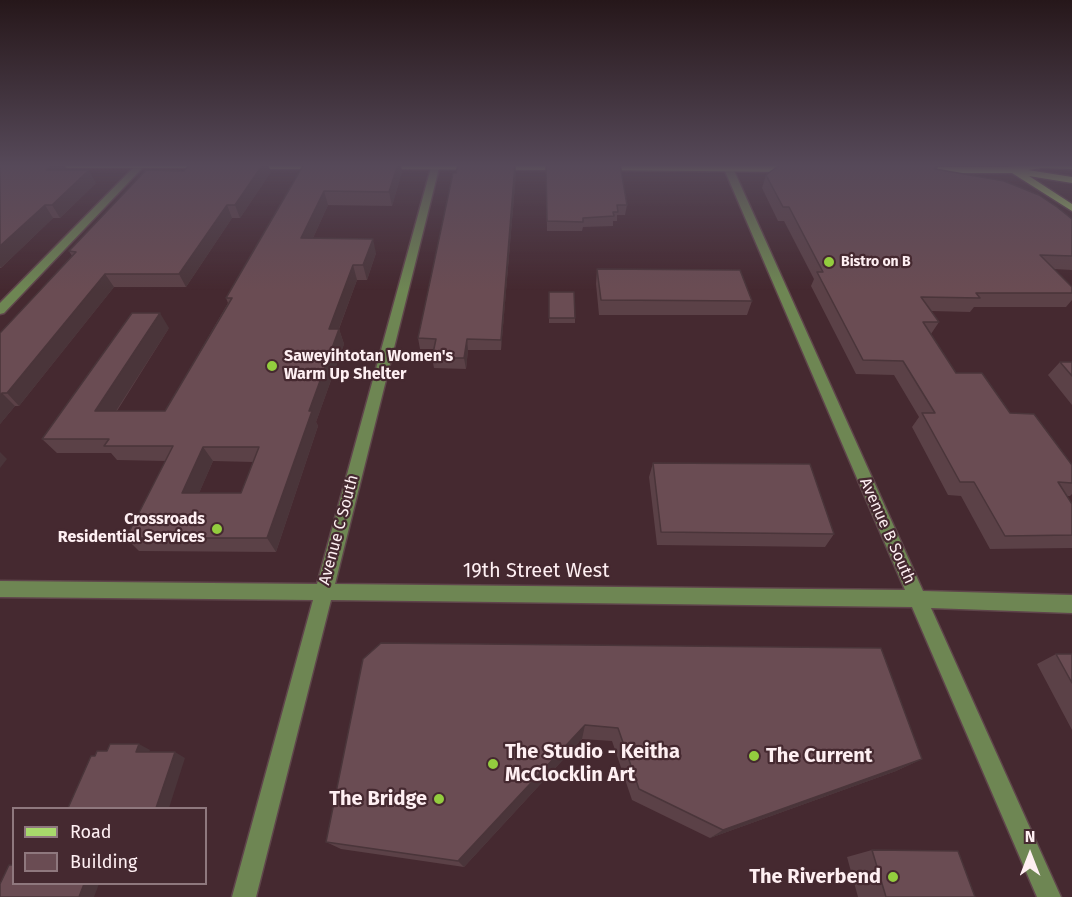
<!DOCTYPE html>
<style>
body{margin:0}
#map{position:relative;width:1072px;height:897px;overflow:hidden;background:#452930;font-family:"Fira Sans",sans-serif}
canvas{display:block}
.legend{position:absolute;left:12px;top:807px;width:195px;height:78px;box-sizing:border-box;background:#452930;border:2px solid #8f787e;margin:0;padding:8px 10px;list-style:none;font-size:18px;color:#feeff2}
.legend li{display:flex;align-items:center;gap:12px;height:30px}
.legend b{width:30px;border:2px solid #8f787e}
.north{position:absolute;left:1000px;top:825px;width:60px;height:60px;-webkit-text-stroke:4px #452930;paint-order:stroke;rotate:0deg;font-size:16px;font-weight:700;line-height:24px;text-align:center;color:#feeff2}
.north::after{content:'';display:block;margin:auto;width:21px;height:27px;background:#feeff2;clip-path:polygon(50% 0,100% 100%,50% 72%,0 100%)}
</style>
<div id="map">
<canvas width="1072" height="897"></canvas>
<ul class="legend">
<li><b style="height:8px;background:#a8d96b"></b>Road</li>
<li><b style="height:16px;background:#6a4c53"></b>Building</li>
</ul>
<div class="north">N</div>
</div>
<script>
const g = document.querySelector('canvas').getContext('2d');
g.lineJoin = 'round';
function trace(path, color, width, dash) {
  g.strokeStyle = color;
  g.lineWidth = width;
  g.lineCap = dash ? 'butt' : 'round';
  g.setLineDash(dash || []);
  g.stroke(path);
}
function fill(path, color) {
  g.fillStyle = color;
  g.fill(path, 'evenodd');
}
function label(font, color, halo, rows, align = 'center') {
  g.font = font + ' "Fira Sans",sans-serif';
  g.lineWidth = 4.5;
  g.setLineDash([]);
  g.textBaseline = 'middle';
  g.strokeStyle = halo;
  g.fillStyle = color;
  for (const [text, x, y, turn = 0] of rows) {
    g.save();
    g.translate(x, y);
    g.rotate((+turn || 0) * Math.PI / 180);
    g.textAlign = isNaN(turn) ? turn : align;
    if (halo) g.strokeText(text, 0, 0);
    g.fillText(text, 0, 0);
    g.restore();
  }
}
const minor = new Path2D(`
 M137 164H146L4 313 0 314V303Z
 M432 164H440L335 584 905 590 722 164H731L923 591 1072 595V613L931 608 1061 897H1037L912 607 331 600 256 897H232L313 600 0 597V581L317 584Z`);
const major = new Path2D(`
 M41 164H211V165L207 168H45Z
 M246 164H324L325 166 321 169H249L246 168Z
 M378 164H564L568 167 564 170 381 169 378 168Z
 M1032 164H1072V169L1042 168 1028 170 1072 177V183L1029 176 1072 204V211L1012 173H921L916 170 921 167H1007Z
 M597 165 795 166 800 169 795 172 600 170 597 169Z`);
const wall = new Path2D(`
 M0 164H64L67 170 96 183 60 218H53L1 268H0Z
 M304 164 402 172 392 206 328 205 313 238 376 253 367 280H357L339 329 344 344 316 422 318 426 276 552 139 551 126 538 166 461 117 460 111 453H57L42 439 169 328 117 411H165L228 303 226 298ZM213 461 253 462 241 493H199Z
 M546 164 627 205 625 215H617V221H613V226L583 227 582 231H547Z
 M781 164H943L939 165 937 169 1072 219V270L1054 269 1072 287V300L1066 307H974L970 312 931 311 939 322 931 334 956 373 1010 413 1072 465V494L1070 496H1067L1072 504V548L990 549 961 496 948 495 912 427 919 417 894 375 856 374 811 286 814 279 784 221H778L762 188 766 175Z
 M271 172 240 218H232L186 287H114L19 406H15L0 424V333L72 256 69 251Z
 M516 173 501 350H468L466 369 434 368 432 358 434 349H420L418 338Z
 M597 269 752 301 747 315H599L596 284Z
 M549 292 575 318V323H549Z
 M1060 362H1072V405L1048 375Z
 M653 463 834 534 825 547 657 545 649 477Z
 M1056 654H1072V730L1037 664Z
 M363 659 922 759 896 771 710 838 632 800 612 741 582 739 464 867 341 849 326 842Z
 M872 850 975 897H858L847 857Z`);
const shadedWall = new Path2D(`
 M53 164H64L68 171 46 170Z
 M263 164H268L271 172 240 218 235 205Z
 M398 164H401L402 172 392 206 389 192Z
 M515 164 516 173 501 350V340Z
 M89 170 96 183 60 218 52 205Z
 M324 191 328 205 306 253 301 238Z
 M45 205 53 218 1 268 0 266V246Z
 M227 205 232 218 186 287 179 274Z
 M373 239 376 253 367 280 363 265Z
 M353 265 357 280 338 331 339 329 344 344 316 422 318 426 276 552 267 538 309 411 329 329Z
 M105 274 114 287 19 406 7 393Z
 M160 313 169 328 107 425 95 411Z
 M467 339 468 350 466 369 464 358Z
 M2 393 15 406 0 424V396Z
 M203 447 213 461 193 507 182 493Z
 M0 452 7 459 0 468Z
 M585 725 582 739 464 867 458 861Z
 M139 744 150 750 147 758 136 752Z
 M175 752 185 758 169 808H156Z
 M922 759 896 771 710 838 723 830Z
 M84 884H99L94 897H79Z`);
const building = new Path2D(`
 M0 164H53L46 170H89L52 205H45L0 246Z
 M190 164H263L235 205H227L179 274H105L7 393H2L0 396V333L76 252 69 251 146 170 184 171Z
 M304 164H398L389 192 324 191 301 238 373 239 363 265H353L329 329H339L309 411H312L267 538H126L173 446H104L109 439H42L132 313H160L95 411H165L232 298H226ZM203 447H259L241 493H182Z
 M458 164H515L501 340 467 339 464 358H432L436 339 418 338 453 173H456Z
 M546 164H620L627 205H617L618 212H613L614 216 583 218V222L547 221Z
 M781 164H939L935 169 1004 181 1039 195 1057 207 1072 219V256L1040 255 1072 287V293H976L980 298 921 297 939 322H923L956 373H982L1010 413 1034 414 1072 465V483L1058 482 1072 504V535L1005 536 974 482H960L922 413H935L903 361 863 360 817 272H823L789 207H783L766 175Z
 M597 269 740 270 752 301 601 300Z
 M549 292H574L575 318H549Z
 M1060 362H1072V376Z
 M653 463 810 464 834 534 661 532Z
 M381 643 881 648 922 759 723 830 639 789 618 728 585 725 458 861 326 842 363 659Z
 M1056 654H1072V683Z
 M110 744H139L136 752H175L156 808H68L91 756H95L97 751H107Z
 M872 850 958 851 975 897H886Z
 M9 865H14V884H84L79 897H0V884Z`);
const markers = [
 [829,262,6,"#93cd3e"],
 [272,366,6,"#93cd3e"],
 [217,529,6,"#93cd3e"],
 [754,756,6,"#93cd3e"],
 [493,764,6,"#93cd3e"],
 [439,799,6,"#93cd3e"],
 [893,877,6,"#93cd3e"]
];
const farPoinames = [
 ["Bistro on B",841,262]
];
const poiNames = [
 ["Saweyihtotan Women's",284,357],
 ["Warm Up Shelter",284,375],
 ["Crossroads",205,520,"right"],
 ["Residential Services",205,538,"right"]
];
const streetNames = [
 ["Avenue C South",339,530,-75],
 ["Avenue B South",887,531,66]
];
const nearStreetnames = [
 ["19th Street West",536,571]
];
const nearPoinames = [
 ["The Studio - Keitha",505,752],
 ["McClocklin Art",505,775],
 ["The Current",766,756],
 ["The Bridge",427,799,"right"],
 ["The Riverbend",881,877,"right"]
];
trace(minor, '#5f454b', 3);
trace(major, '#5f454b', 3);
fill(minor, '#6e8653');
fill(major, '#a8d96b');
fill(wall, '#5b4147');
fill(shadedWall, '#4a353a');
fill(building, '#6a4c53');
trace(building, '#4a353a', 1.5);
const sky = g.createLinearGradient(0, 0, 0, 290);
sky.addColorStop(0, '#26171a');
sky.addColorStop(0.57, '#564959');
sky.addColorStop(1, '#56495900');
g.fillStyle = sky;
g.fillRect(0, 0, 1072, 290);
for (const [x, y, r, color] of markers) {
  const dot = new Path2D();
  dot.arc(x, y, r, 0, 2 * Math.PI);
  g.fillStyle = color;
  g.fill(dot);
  trace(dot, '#452930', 2);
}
label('bold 14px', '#feeff2', '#452930', farPoinames, 'left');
label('bold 16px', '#feeff2', '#452930', poiNames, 'left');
label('16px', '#feeff2', '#452930', streetNames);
label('20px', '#feeff2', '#452930', nearStreetnames);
label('bold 20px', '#feeff2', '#452930', nearPoinames, 'left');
</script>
